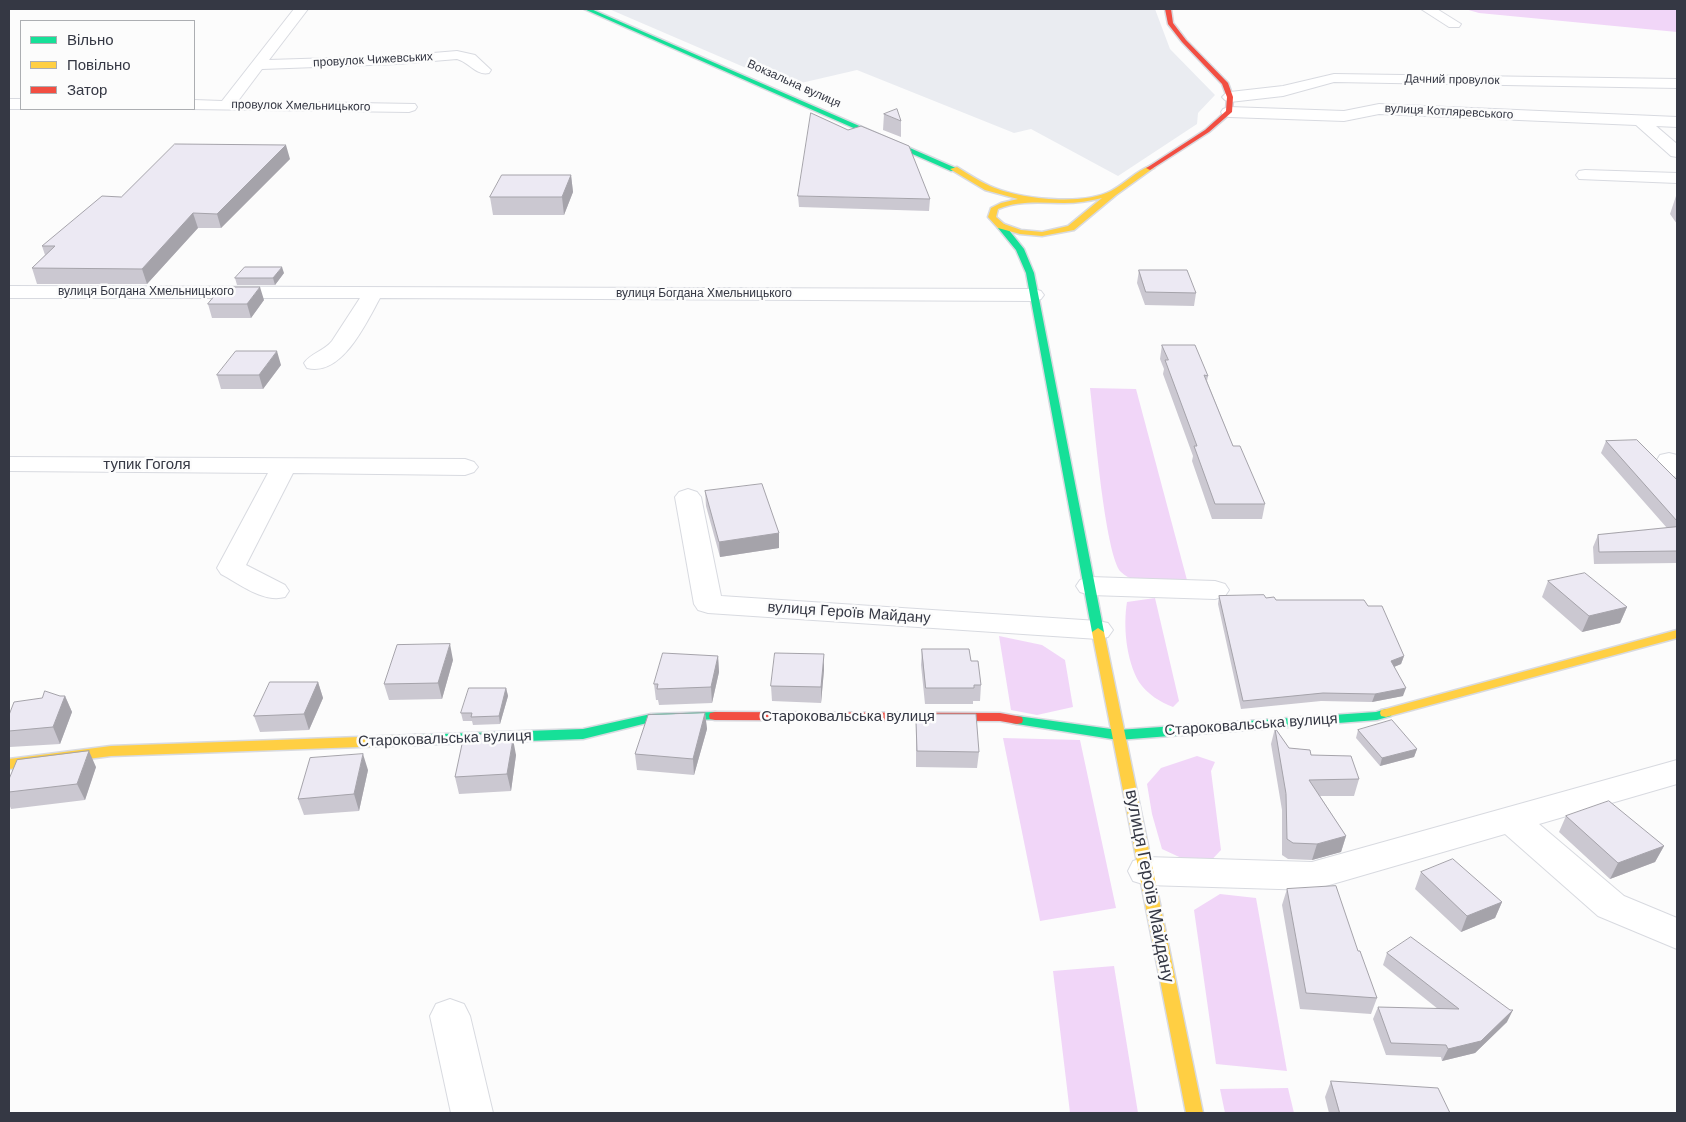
<!DOCTYPE html>
<meta charset="utf-8">
<style>
body{margin:0}
#map{position:relative;width:1686px;height:1122px;overflow:hidden;background:#fcfcfc;font-family:Arial,sans-serif}
canvas{display:block}
.frame{position:absolute;inset:0;border:10px solid #353844;pointer-events:none}
.legend{position:absolute;left:20px;top:20px;width:175px;height:90px;box-sizing:border-box;background:#fcfcfc;border:1px solid #acaeb2;margin:0;padding:6px 9px;list-style:none;font-size:15px;color:#353844}
.legend li{display:flex;align-items:center;gap:10px;height:25px}
.legend b{width:25px;border:1px solid #acaeb2}
</style>
<div id="map">
<canvas width="1686" height="1122"></canvas>
<div class="frame"></div>
<ul class="legend">
<li><b style="height:6px;background:#16e098"></b>Вільно</li>
<li><b style="height:6px;background:#ffcf43"></b>Повільно</li>
<li><b style="height:6px;background:#f24e42"></b>Затор</li>
</ul>
</div>
<script>
const g = document.querySelector('canvas').getContext('2d');
g.lineJoin = 'round';
function fill(path, color) {
  g.fillStyle = color;
  g.fill(path, 'evenodd');
}
function trace(path, color, width, dash) {
  g.strokeStyle = color;
  g.lineWidth = width;
  g.lineCap = dash ? 'butt' : 'round';
  g.setLineDash(dash || []);
  g.stroke(path);
}
function label(font, color, halo, rows, align = 'center') {
  g.font = font + ' Arial,sans-serif';
  g.lineWidth = 5;
  g.setLineDash([]);
  g.textBaseline = 'middle';
  g.strokeStyle = halo;
  g.fillStyle = color;
  for (const [text, x, y, turn = 0] of rows) {
    g.save();
    g.translate(x, y);
    g.rotate((+turn || 0) * Math.PI / 180);
    g.textAlign = isNaN(turn) ? turn : align;
    if (halo) g.strokeText(text, 0, 0);
    g.fillText(text, 0, 0);
    g.restore();
  }
}
const built = new Path2D(`
 M609 9H1155L1170 49 1215 95 1198 113 1197 124 1118 176 1031 129 1014 133 857 70 788 86Z`);
const green = new Path2D(`
 M1465 9H1677V32L1479 13Z
 M1090 388 1136 389 1187 580C1167 581 1137 588 1121 572 1105 556 1094 419 1090 388Z
 M1155 598 1179 701 1173 707C1160 702 1147 694 1139 682 1126 660 1123 626 1127 602Z
 M999 636 1042 645 1065 660 1073 707 1037 715 1011 710Z
 M1003 738 1080 740 1116 908 1040 921Z
 M1197 756 1215 762 1211 771 1221 850 1206 866 1190 862 1162 849 1152 814 1147 784 1161 768Z
 M1220 894 1256 898 1287 1071 1216 1064 1194 910Z
 M1114 966 1138 1113H1070L1053 971Z
 M1288 1088 1294 1113H1225L1220 1089Z`);
const street = new Path2D(`
 M294 9H308L269 60 397 56 457 51 475 55 491 70 489 73C476 76 469 62 457 59L397 64 262 69 238 101 415 104 417 107 415 110 409 112 190 109H194V100L222 101Z
 M1421 9H1437L1461 24 1459 27H1449Z
 M1334 74 1677 79V88L1334 82 1283 96 1230 102 1225 100 1222 97 1225 94 1230 92 1283 86Z
 M9 99H21V109H9Z
 M1379 104 1677 117V127L1656 126 1677 144V157L1671 156 1636 125 1379 114 1344 121 1229 117 1223 115 1221 112 1223 109 1229 107 1344 111Z
 M1585 170 1677 173V183L1579 179 1576 175 1579 171Z
 M9 286 1034 289 1041 291 1044 295 1041 299 1034 301 380 298C366 323 342 377 307 368L304 363C311 353 324 351 332 341L360 298H9Z
 M1669 453 1677 455V477L1668 475 1657 460 1660 455Z
 M9 457 465 459 474 462 478 467 474 472 465 475 293 473 246 565 285 585 289 591 285 597C263 603 240 584 221 574L217 568 268 473 9 471Z
 M688 489 697 492 701 497 721 596 1098 621 1108 623 1113 630 1108 637 1098 639 708 613 698 610 694 604 675 497 679 492Z
 M1090 577 1215 581 1225 584 1229 590 1225 596 1215 599 1090 595 1080 592 1076 586 1080 580Z
 M1677 760V784L1539 824 1624 896 1677 918V949L1598 916 1505 834 1312 890 1146 885 1133 881 1128 871 1133 861 1146 857 1312 862Z
 M450 999 464 1004 470 1016 493 1113H451L430 1016 436 1004Z`);
const fast = new Path2D(`
 M584 9H591L958 169 951 171Z
 M998 224H1004L1024 249 1034 273 1104 632 1098 636 1092 632 1026 273 1016 250 998 228Z
 M1386 709 1391 710 1392 713 1391 716 1377 720 1118 740 1017 724 1012 723 1011 720 1012 717 1017 716 1118 730 1376 712Z
 M715 712 720 713 721 716 720 719 651 722 583 739 415 745 410 743 408 740 410 737 415 735 583 729 651 714Z`);
const slow = new Path2D(`
 M1150 166 1154 168 1152 169 1116 195 1074 230 1042 236 1020 234 998 228 988 217 991 208 1001 203 1018 199 985 190 950 169 957 167C968 174 979 181 990 186 1019 199 1082 206 1111 191 1125 184 1136 171 1150 166ZM1102 198 1068 226 1042 232 1021 230 1004 224 996 217 998 209C1020 200 1041 203 1064 203 1077 203 1090 201 1102 198Z
 M1098 628 1104 632 1203 1113H1186L1092 632Z
 M1677 630V638L1386 717 1381 716 1380 713 1381 710 1386 709Z
 M415 735 420 737 422 740 420 743 415 745 111 756 9 769V759L111 746Z`);
const jam = new Path2D(`
 M1165 9H1171L1173 23 1186 40 1228 83 1233 97 1232 112 1209 132 1150 170 1146 168 1148 167 1205 130 1226 111 1227 97 1222 84 1182 42 1168 24Z
 M715 712 1000 713 1022 717 1023 720 1022 723 1017 724 1000 721 715 720 710 719 709 716 710 713Z`);
const wall = new Path2D(`
 M884 114 901 121V137L883 130Z
 M290 159 221 228H198L147 284H37L32 268 45 255 42 246 121 197Z
 M571 175 573 192 564 215H493L490 197Z
 M798 196 930 199 929 211 799 207Z
 M1676 196H1677V224L1670 214Z
 M1139 270 1196 293 1194 306 1145 305 1137 283Z
 M284 273 275 285H237L235 278Z
 M264 300 251 318H212L208 304Z
 M1162 345 1208 376 1207 381 1233 446 1265 504 1262 519H1212L1192 461 1193 456 1163 374 1164 369 1160 359Z
 M281 365 263 389H221L217 375Z
 M1606 441 1677 480V563L1594 564 1593 547 1598 535 1667 528 1601 453Z
 M705 491 779 533V548L720 557 706 506Z
 M1548 581 1627 607 1620 623 1582 632 1542 597Z
 M1219 596 1266 598 1276 600 1404 656 1401 664 1394 667 1403 696 1372 702 1321 701 1241 709 1218 604Z
 M922 649 971 661 981 685 980 701H973V704H925L921 665Z
 M718 656 719 672 712 703 659 705 658 700H656L654 684Z
 M453 660 442 699 389 700 384 684Z
 M824 670 821 703 772 701 771 686Z
 M318 682 323 698 309 730 260 732 254 716Z
 M506 688 508 696 500 724 473 725 472 721H463L461 713Z
 M65 696 72 712 60 744 10 747 9 744V715Z
 M705 713 707 729 694 775 637 770 635 754Z
 M929 714 979 752 977 768 916 767V722H928Z
 M1275 728 1289 748 1311 755 1359 779 1354 796H1320L1346 836 1341 852 1312 860 1288 859 1282 855V810L1271 744Z
 M1358 730 1417 749 1414 757 1380 766 1356 738Z
 M492 740 516 755 511 791 459 794 455 777Z
 M96 767 85 800 11 809 9 804V779Z
 M368 770 359 811 304 815 298 799Z
 M1566 816 1664 846 1655 862 1610 879 1559 832Z
 M1421 872 1502 902 1495 918 1461 932 1415 889Z
 M1287 889 1358 951 1377 998 1371 1014 1300 1009 1282 905Z
 M1387 953 1507 1022 1475 1053 1442 1061 1441 1057 1386 1055 1373 1019 1378 1007 1438 1009 1383 965Z
 M1331 1081 1450 1113H1329L1325 1097Z`);
const shadedWall = new Path2D(`
 M286 145 290 159 221 228 217 214Z
 M571 175 573 192 564 215 562 197Z
 M193 213 198 228 147 284 142 269Z
 M282 267 284 273 275 285 273 278Z
 M260 287 264 300 251 318 247 304Z
 M277 351 281 365 263 389 259 375Z
 M779 533V548L720 557 719 542Z
 M1627 607 1620 623 1582 632 1589 616Z
 M450 644 453 660 442 699 438 683Z
 M824 654V670L821 703V687Z
 M718 656 719 672 712 703 711 687Z
 M1404 656 1401 664 1389 669 1391 661Z
 M318 682 323 698 309 730 304 714Z
 M506 688 508 696 500 724 499 716Z
 M1406 688 1403 696 1372 702 1375 694Z
 M65 696 72 712 60 744 53 727Z
 M705 713 707 729 694 775 693 759Z
 M513 739 516 755 511 791 507 774Z
 M1417 749 1414 757 1380 766 1382 758Z
 M89 751 96 767 85 800 77 784Z
 M363 754 368 770 359 811 354 794Z
 M1346 836 1341 852 1312 860 1317 844Z
 M1664 846 1655 862 1610 879 1618 863Z
 M1502 902 1495 918 1461 932 1467 916Z
 M1513 1010 1507 1022 1475 1053 1442 1061 1448 1049Z`);
const building = new Path2D(`
 M897 109 901 121 884 114Z
 M811 113 848 130 861 126 909 146 930 199 798 196Z
 M175 144 286 145 217 214 193 213 142 269 32 268 55 246H42L102 196 121 197Z
 M502 175H571L562 197H490Z
 M245 267H282L273 278H235Z
 M1139 270H1187L1196 293 1146 292Z
 M222 287H260L247 304H208Z
 M1162 345H1195L1208 376 1204 375 1233 446H1240L1265 504H1215L1194 446H1197L1165 360H1168Z
 M236 351H277L259 375H217Z
 M1637 440 1677 480V521L1606 441Z
 M762 484 779 533 719 542 705 491Z
 M1677 527V551L1599 552 1598 535Z
 M1585 573 1627 607 1589 616 1548 581Z
 M1264 595 1266 598 1274 597 1276 600H1364L1368 606H1382L1404 656 1391 661 1406 688 1375 694 1323 693 1243 701 1219 596Z
 M450 644 438 683 384 684 397 645Z
 M922 649H969L971 661H978L981 685H974V688H926Z
 M663 653 718 656 711 687 657 689 658 684H654Z
 M775 653 824 654 821 687 771 686Z
 M270 682H318L304 714 254 716Z
 M469 688H506L499 716 471 717 472 713H461Z
 M45 691 60 696H65L53 727 9 731V715L14 702 42 698Z
 M705 713 693 759 635 754 648 715Z
 M929 714H976L979 752 917 751 916 722H929Z
 M1392 720 1417 749 1382 758 1358 730Z
 M1275 728 1289 748 1310 750 1311 755 1351 756 1359 779 1309 780 1346 836 1317 844 1293 843 1287 839 1286 794Z
 M490 734 489 740 513 739 507 774 455 777 464 735Z
 M89 751 77 784 9 792V779L17 760Z
 M363 754 354 794 298 799 310 758Z
 M1609 801 1664 846 1618 863 1566 816Z
 M1453 859 1502 902 1467 916 1421 872Z
 M1336 886 1358 951H1360L1377 998 1306 993 1287 889Z
 M1411 937 1510 1010H1513L1481 1041 1448 1049 1446 1045 1391 1043 1378 1007 1459 1009 1387 953Z
 M1331 1081 1438 1088 1450 1113H1340Z`);
const farStreetnames = [
 ["провулок Чижевських",373,60,-3],
 ["Дачний провулок",1452,80,1],
 ["Вокзальна вулиця",794,84,24],
 ["провулок Хмельницького",301,106,1],
 ["вулиця Котляревського",1449,112,3],
 ["вулиця Богдана Хмельницького",146,292],
 ["вулиця Богдана Хмельницького",704,294]
];
const streetNames = [
 ["тупик Гоголя",147,465],
 ["вулиця Героїв Майдану",849,613,4],
 ["Староковальська вулиця",848,717],
 ["Староковальська вулиця",1251,725,-4],
 ["Староковальська вулиця",445,739,-2]
];
const nearStreetnames = [
 ["вулиця Героїв Майдану",1149,886,79]
];
fill(built, '#eaecf1');
fill(green, '#f1d6f8');
trace(street, '#d8dae0', 2);
trace(fast, '#d8dae0', 3);
trace(slow, '#d8dae0', 3);
trace(jam, '#d8dae0', 3);
fill(street, '#fff');
fill(fast, '#16e098');
fill(slow, '#ffcf43');
fill(jam, '#f24e42');
fill(wall, '#cbc8d1');
fill(shadedWall, '#a5a3aa');
fill(building, '#ece9f3');
trace(building, '#a5a3aa', 1);
label('12px', '#353844', '#fcfcfc', farStreetnames);
label('15px', '#353844', '#fcfcfc', streetNames);
label('18px', '#353844', '#fcfcfc', nearStreetnames);
</script>
